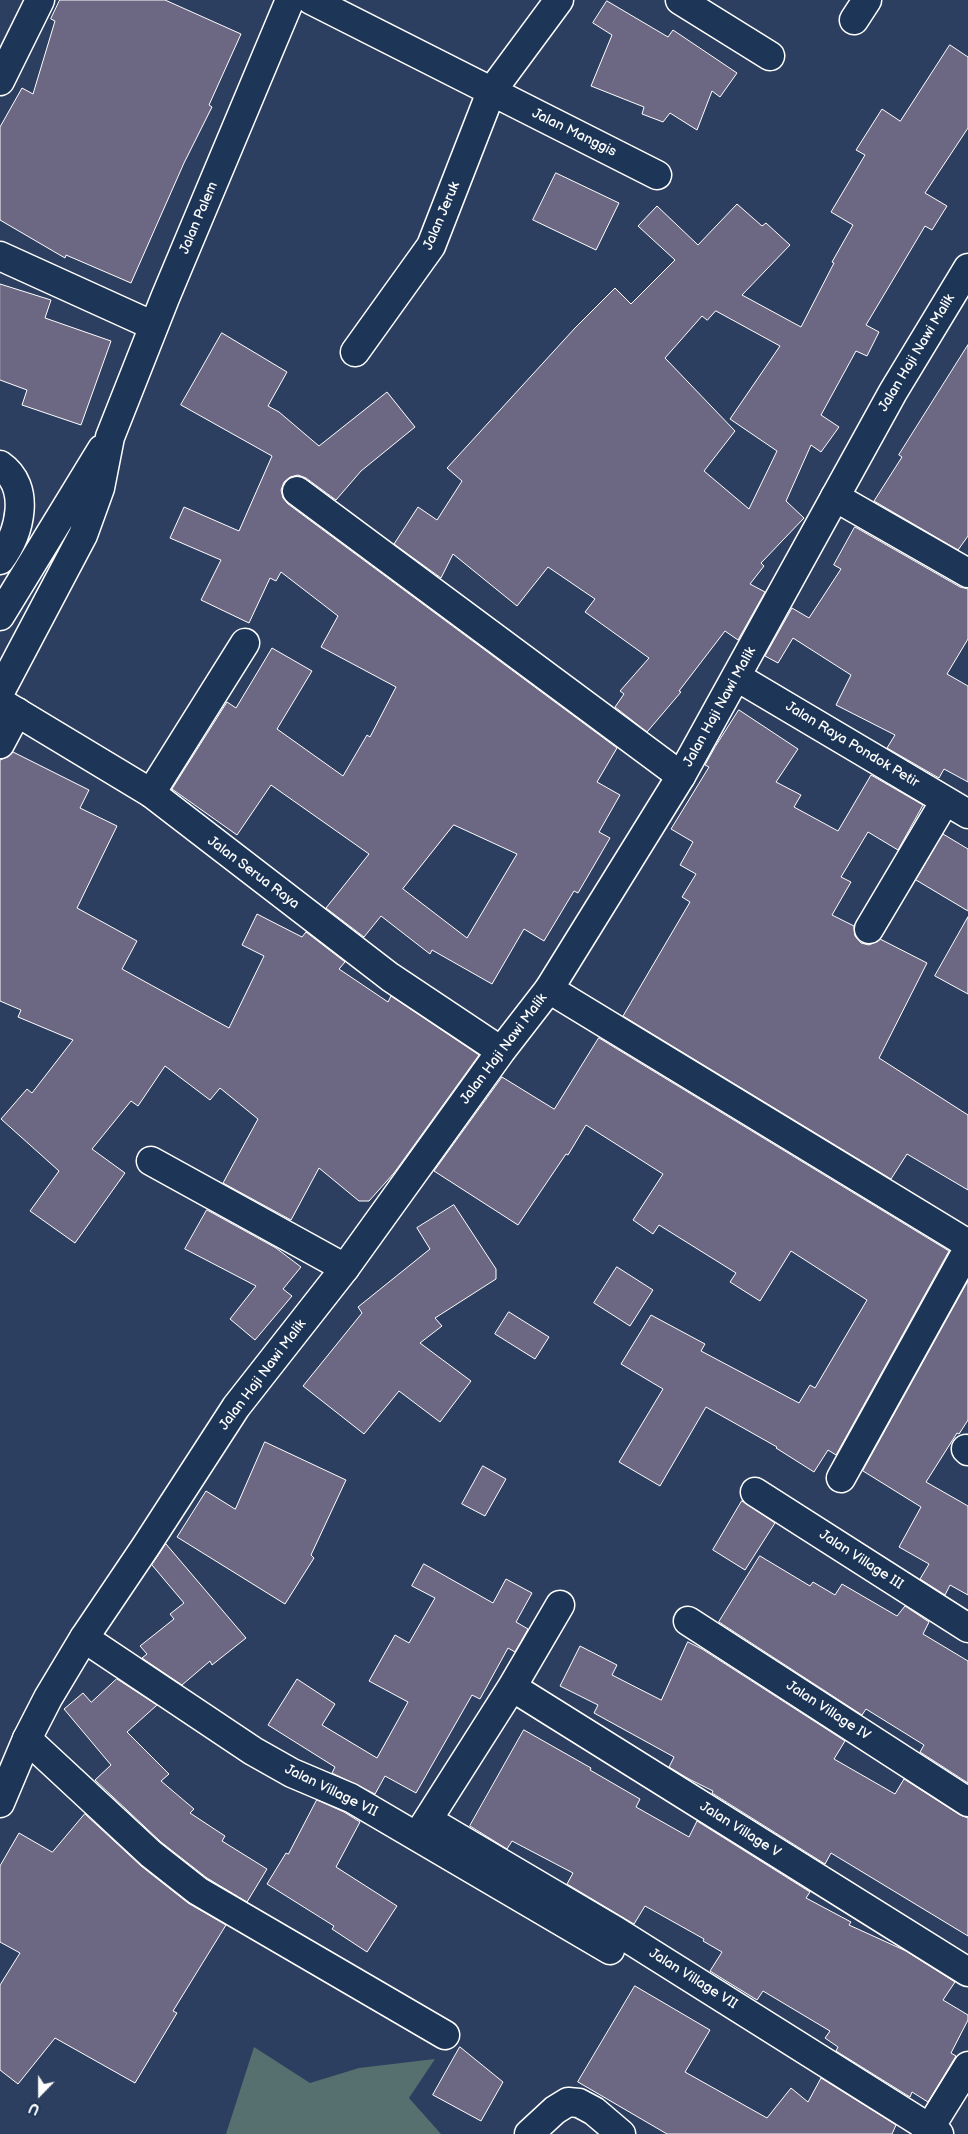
<!DOCTYPE html>
<style>
body{margin:0}
#map{position:relative;width:968px;height:2134px;overflow:hidden;background:#2d3f60;font-family:"Balsamiq Sans",sans-serif}
canvas{display:block}
.north{position:absolute;left:15px;top:2069px;width:50px;height:50px;-webkit-text-stroke:4px #1d3557;paint-order:stroke;rotate:202deg;font-size:14px;font-weight:700;line-height:20px;text-align:center;color:#fff}
.north::after{content:'';display:block;margin:auto;width:18px;height:22px;background:#fff;clip-path:polygon(50% 0,100% 100%,50% 72%,0 100%)}
</style>
<div id="map">
<canvas width="968" height="2134"></canvas>
<div class="north">U</div>
</div>
<script>
const g = document.querySelector('canvas').getContext('2d');
g.lineJoin = 'round';
function fill(path, color) {
  g.fillStyle = color;
  g.fill(path, 'evenodd');
}
function trace(path, color, width, dash) {
  g.strokeStyle = color;
  g.lineWidth = width;
  g.lineCap = dash ? 'butt' : 'round';
  g.setLineDash(dash || []);
  g.stroke(path);
}
function label(font, color, halo, rows, align = 'center') {
  g.font = font + ' "Balsamiq Sans",sans-serif';
  g.lineWidth = 4;
  g.setLineDash([]);
  g.textBaseline = 'middle';
  g.strokeStyle = halo;
  g.fillStyle = color;
  for (const [text, x, y, turn = 0] of rows) {
    g.save();
    g.translate(x, y);
    g.rotate((+turn || 0) * Math.PI / 180);
    g.textAlign = isNaN(turn) ? turn : align;
    if (halo) g.strokeText(text, 0, 0);
    g.fillText(text, 0, 0);
    g.restore();
  }
}
const green = new Path2D(`
 M254 2047 310 2083 359 2068 435 2059 409 2098 441 2134H226Z`);
const building = new Path2D(`
 M60 0H165L241 34 209 105 212 107 184 163 131 283 66 255 65 258 0 220V127L22 88 33 94 55 21 51 19Z
 M607 1 668 37 673 30 737 73 720 97 712 91 697 130 670 113 663 122 642 114 644 107 591 86 612 35 593 23Z
 M950 45 968 57V128L925 193 947 206 932 230 925 226 866 325 879 332 867 356 856 351 821 415 839 427 821 452 811 445 786 501 804 518 761 563 764 566 750 584 765 592 738 640 725 631 679 691 681 692 647 732 615 707 624 694 620 691 649 658 585 612 595 599 548 567 517 606 453 554 441 578 394 544 418 507 437 520 462 481 447 468 575 328 615 288 631 304 675 260 638 226 657 206 698 245 737 204 762 226 766 223 790 245 742 295 801 327 834 263 832 262 853 225 831 212 865 155 856 150 882 109 900 121ZM716 311 780 346 730 419 777 451 749 509 704 471 735 431 665 358 702 316 707 320Z
 M556 173 619 203 596 250 533 220Z
 M0 284 51 300 45 318 111 341 81 425 22 405 27 390 0 380Z
 M222 333 287 372 268 406 279 412 319 446 387 392 415 427 361 471 336 500 306 478 298 475 290 477 284 482 281 490 283 498 288 504 617 748 597 782 620 795 599 832 610 838 578 893 574 891 544 941 524 929 492 984 432 950 430 954 381 916 364 937 326 908 369 854 271 785 237 835 172 789 227 702 236 708 272 648 312 671 277 729 343 776 367 735 370 737 396 687 321 647 338 616 281 572 276 581 270 578 249 623 201 600 221 560 170 538 184 507 239 531 272 456 181 405ZM454 825 517 854 467 938 403 889Z
 M968 345V536L958 550 874 501 902 457 899 455Z
 M855 527 960 587 968 589V639L947 674 968 686V782L944 769 939 778 887 748 895 735 836 705 851 675 793 638 778 663 765 656 792 608 809 618 841 569 834 565Z
 M739 710 798 749 776 782 801 795 794 807 838 831 871 775 923 805 898 850 868 832 841 877 851 882 832 915 854 926 855 936 861 943 869 945 880 939 927 963 879 1058 968 1115V1190L907 1154 891 1179 623 1016 690 902 682 897 696 874 680 865 693 842 671 829 709 767 705 765 715 747Z
 M13 752 89 790 80 808 117 826 77 908 137 941 122 969 229 1028 264 956 242 945 257 914 302 937 306 932 345 962 339 969 388 1002 391 996 479 1055 394 1173 369 1201H359L319 1168 291 1220 223 1183 258 1119 220 1088 210 1100 165 1066 138 1106 131 1101 92 1149 125 1173 75 1243 30 1211 59 1171 1 1119 27 1089 32 1093 73 1040 18 1017 21 1010 0 1001V760L8 757Z
 M943 834 968 849V911L916 880Z
 M968 917V994L935 976Z
 M599 1038 949 1251 836 1455 828 1450 814 1472 776 1448 777 1447 706 1407 660 1486 619 1462 663 1389 621 1364 651 1315 705 1344 701 1351 799 1403 810 1385 815 1388 867 1300 791 1251 760 1301 730 1282 736 1273 659 1225 653 1234 633 1220 663 1174 586 1125 568 1155 566 1154 518 1225 434 1171 502 1077 554 1109Z
 M454 1205 496 1269V1279L435 1318 442 1326 420 1343 471 1381 440 1422 399 1391 364 1434 303 1386 362 1313 358 1307 430 1249 417 1228Z
 M207 1210 276 1248 301 1267 283 1289 292 1296 255 1340 230 1319 256 1286 185 1249Z
 M617 1267 653 1290 630 1326 594 1303Z
 M968 1281V1420L959 1434 957 1433 926 1482 968 1506V1595L950 1585 945 1595 920 1579 929 1564 899 1547 921 1507 863 1471Z
 M509 1312 549 1337 535 1359 495 1334Z
 M265 1442 346 1480 311 1555 314 1558 285 1604 177 1537 206 1491 235 1509Z
 M483 1466 506 1479 485 1516 462 1504Z
 M742 1501 775 1523 745 1570 713 1550Z
 M166 1544 246 1638 212 1665 210 1661 182 1685 142 1658 147 1654 140 1646 174 1619 170 1614 184 1603 152 1565Z
 M760 1556 810 1586 813 1582 835 1595 842 1584 897 1616 905 1606 929 1622 923 1634 968 1661V1783L920 1752 924 1745 866 1709 862 1715 719 1622Z
 M424 1564 493 1603 506 1579 532 1593 516 1622 528 1629 515 1652 508 1648 480 1699 472 1695 416 1793 385 1776 375 1794 332 1773 335 1767 268 1725 297 1679 335 1704 322 1725 377 1758 408 1702 369 1681 395 1635 409 1643 435 1598 412 1586Z
 M688 1642 702 1649 845 1741 834 1759 895 1794 904 1779 960 1815 968 1818V1936L831 1853 825 1864 712 1793 713 1791 689 1779 669 1767 674 1757 594 1713 598 1705 560 1686 580 1646 617 1665 612 1675 661 1700Z
 M117 1679 157 1705 127 1732 169 1774 161 1781 194 1809 190 1813 225 1836 222 1841 267 1869 247 1902 207 1878 161 1842 95 1780 111 1765 64 1709 83 1693 91 1702Z
 M524 1730 591 1768 590 1770 640 1799 636 1807 689 1837 697 1821 810 1892 806 1898 851 1922 849 1925 906 1951 955 1982 943 2000 968 2015V2020L951 2053 956 2056 928 2102 912 2092 910 2097 836 2051 838 2047 825 2038 830 2031 763 1991 757 2000 710 1971 722 1952 703 1941 704 1939 645 1906 634 1924 567 1884 573 1873 512 1841 507 1849 470 1826Z
 M317 1800 344 1812 360 1822 336 1867 397 1906 367 1952 332 1929 334 1926 267 1884 286 1853 288 1854Z
 M85 1814 141 1866 188 1903 226 1925 173 2011 177 2013 135 2083 55 2038 18 2084 0 2070V1985L20 1953 0 1942V1866L19 1833 52 1852Z
 M635 1986 710 2030 685 2072 767 2118 791 2088 808 2102 821 2078 896 2125 892 2134H667L578 2082Z
 M460 2047 503 2082 481 2121 433 2095Z`);
const minor = new Path2D(`
 M311 0 657 175
 M680 0 770 56
 M854 20 867 0
 M0 81 40 0
 M0 256 154 326
 M355 352 431 246 491 92 559 0
 M0 465C32 487 20 533 0 560
 M297 491 681 776
 M835 497 968 573
 M0 616 102 449
 M0 692 83 535 100 488 110 437 165 298 290 0
 M0 744 17 712
 M151 793 245 643
 M869 929 945 801
 M549 989 968 1244
 M151 1161 345 1268
 M966 1449 968 1451
 M841 1478 968 1249
 M755 1492 968 1628
 M688 1621 968 1802
 M84 1638 253 1751 292 1773 351 1798 610 1950
 M512 1687 968 1972
 M27 1739 151 1854 198 1891 445 2035
 M428 1820 616 1931 939 2134
 M418 1835 512 1687 560 1605
 M529 2134 555 2110 568 2102 579 2103 594 2111 621 2134
 M926 2134 968 2066`);
const major = new Path2D(`
 M737 677 968 814
 M0 702 151 793 390 977 501 1051
 M0 1803 27 1739 48 1698 84 1638 146 1546 236 1407 345 1268 501 1051 549 989 681 776 893 392 968 268`);
const streetNames = [
 ["Jalan Manggis",574,133,26],
 ["Jalan Jeruk",442,216,-67],
 ["Jalan Palem",199,218,-67],
 ["Jalan Haji Nawi Malik",917,353,-59],
 ["Jalan Haji Nawi Malik",720,707,-61],
 ["Jalan Raya Pondok Petir",852,745,31],
 ["Jalan Serua Raya",253,873,37],
 ["Jalan Haji Nawi Malik",504,1049,-53],
 ["Jalan Haji Nawi Malik",263,1375,-53],
 ["Jalan Village III",861,1560,33],
 ["Jalan Village IV",828,1711,33],
 ["Jalan Village VII",331,1791,26],
 ["Jalan Village V",740,1830,32],
 ["Jalan Village VII",693,1979,32]
];
fill(green, '#55706e');
fill(building, '#6c6783');
trace(building, '#fff', 1);
trace(minor, '#fff', 31);
trace(major, '#fff', 31);
trace(minor, '#1d3557', 28);
trace(major, '#1d3557', 28);
label('14px', '#fff', '#1d3557', streetNames);
</script>
